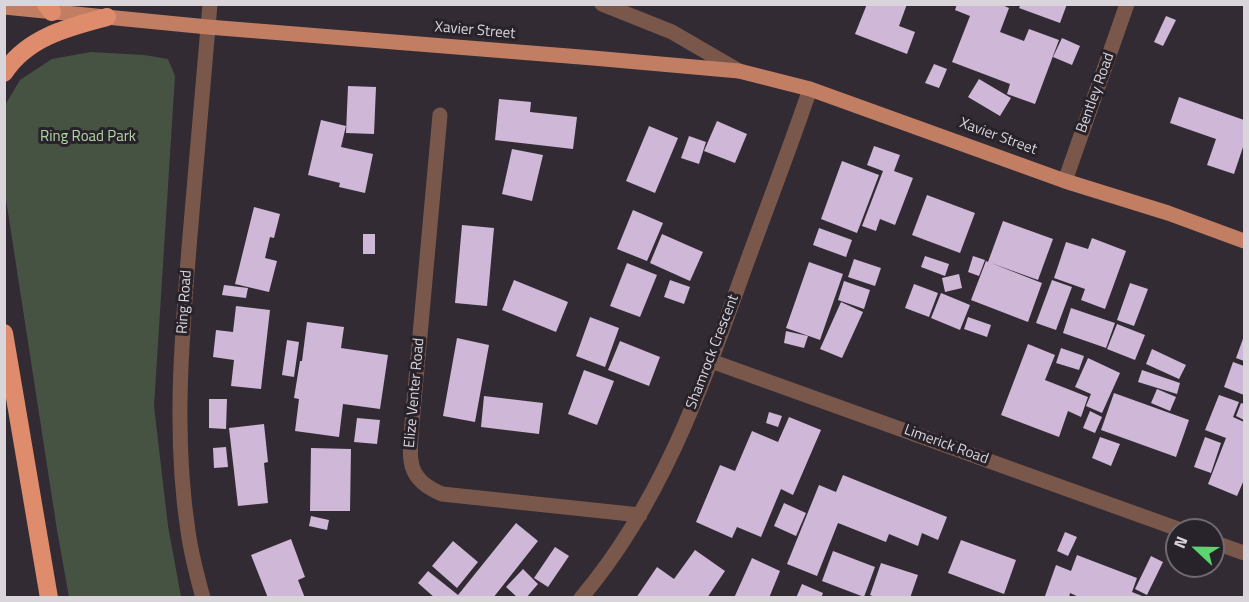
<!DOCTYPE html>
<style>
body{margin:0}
#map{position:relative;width:1249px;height:602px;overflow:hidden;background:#322b34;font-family:"Titillium Web",sans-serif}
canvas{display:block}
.frame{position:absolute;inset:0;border:6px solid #d9d5db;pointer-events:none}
.north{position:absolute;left:1165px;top:518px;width:60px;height:60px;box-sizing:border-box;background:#28222a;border:2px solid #6f6a71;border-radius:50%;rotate:292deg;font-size:16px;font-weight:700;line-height:24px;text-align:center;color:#d9d5db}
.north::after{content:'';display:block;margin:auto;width:21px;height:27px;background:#59d56f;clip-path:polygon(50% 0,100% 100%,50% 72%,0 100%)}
</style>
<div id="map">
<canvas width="1249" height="602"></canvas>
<div class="frame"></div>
<div class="north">N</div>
</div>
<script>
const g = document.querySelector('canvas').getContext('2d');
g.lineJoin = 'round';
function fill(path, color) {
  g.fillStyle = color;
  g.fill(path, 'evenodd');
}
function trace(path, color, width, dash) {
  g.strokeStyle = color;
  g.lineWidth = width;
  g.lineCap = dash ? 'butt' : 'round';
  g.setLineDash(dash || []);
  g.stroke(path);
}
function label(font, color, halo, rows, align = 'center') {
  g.font = font + ' "Titillium Web",sans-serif';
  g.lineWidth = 6;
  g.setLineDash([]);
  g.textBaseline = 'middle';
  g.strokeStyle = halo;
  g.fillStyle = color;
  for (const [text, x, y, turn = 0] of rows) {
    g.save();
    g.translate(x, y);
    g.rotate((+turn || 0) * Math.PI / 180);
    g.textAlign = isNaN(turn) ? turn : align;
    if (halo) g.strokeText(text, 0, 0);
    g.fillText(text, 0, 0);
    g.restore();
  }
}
const green = new Path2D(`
 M91 52 144 55 168 59 175 76 154 406 168 526 181 597H69L57 530 5 193 4 107 20 80 52 59Z`);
const building = new Path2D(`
 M867 4H907L899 26 915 32 907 54 855 34Z
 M957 4H1000L1009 8 1000 32 1024 41 1029 29 1059 40 1035 104 1007 94 1010 84 952 62 970 16 955 10Z
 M1021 4H1067L1060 23 1019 8Z
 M1166 16 1176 20 1163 46 1154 42Z
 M1062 38 1080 46 1072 65 1053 57Z
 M934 64 947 69 939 88 925 83Z
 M979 79 1011 98 1000 116 968 97Z
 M348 86 376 87 374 134 346 133Z
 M1179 97 1244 120V144L1234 174 1207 165 1216 139 1170 123Z
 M499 99 531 102 530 112 577 117 573 149 495 140Z
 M321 120 346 126 341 147 373 154 365 193 339 187 340 183 308 175Z
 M717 121 747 134 735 163 704 151Z
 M649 126 678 138 655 193 626 181Z
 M689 136 706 142 699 164 681 158Z
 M874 146 900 155 894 171 913 178 895 225 880 219 876 231 862 226 883 171 867 165Z
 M512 149 543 155 532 201 502 194Z
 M842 161 879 175 857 233 821 219Z
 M927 195 975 213 960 253 912 235Z
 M254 207 280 214 274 238 270 237 265 258 277 261 269 292 235 284Z
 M633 210 663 223 647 261 617 249Z
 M1003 221 1053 239 1038 280 991 263 1042 283 1028 322 971 300 986 261 988 262Z
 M462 225 494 228 487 306 455 303Z
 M819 228 852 240 846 257 813 245Z
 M363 234H375V254H363Z
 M662 234 703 252 690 281 650 263Z
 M1092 238 1126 251 1105 309 1081 300 1085 289 1054 278 1066 242 1088 249Z
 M925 256 949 264 945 276 921 267Z
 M973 256 985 260 979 276 968 272Z
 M854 259 881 268 875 286 848 277Z
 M809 262 843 274 820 340 786 328Z
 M627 263 657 275 640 317 610 306Z
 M959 274 962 288 945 292 942 278Z
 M514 280 568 302 556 332 502 310Z
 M670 280 690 287 684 304 664 297Z
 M1052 280 1072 287 1056 330 1036 323Z
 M844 281 870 290 864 309 838 300Z
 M1130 283 1148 289 1134 326 1117 320Z
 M914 284 938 293 929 317 905 308Z
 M224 285 248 288 246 298 222 295Z
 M941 293 970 305 960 330 931 318Z
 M841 302 863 312 842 358 820 349Z
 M236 306 270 310 261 389 231 386 234 360 213 357 216 330 233 332Z
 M1071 308 1115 323 1106 348 1063 333Z
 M590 317 619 328 605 367 576 356Z
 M968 317 991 325 987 337 964 329Z
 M307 322 344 327 341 348 388 355 380 409 343 404 339 437 295 431 299 399 294 398 300 361H302Z
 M1117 324 1145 335 1135 360 1107 349Z
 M786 331 808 336 804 348 784 343Z
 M1244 336V361L1236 358Z
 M457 338 489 345 475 422 443 416Z
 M287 340 299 342 294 377 282 375Z
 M620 341 660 357 649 386 608 370Z
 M1028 344 1055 355 1045 380 1088 397 1081 417 1068 411 1059 437 1001 415Z
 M1061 348 1084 356 1079 370 1056 363Z
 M1152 349 1186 365 1179 379 1146 364Z
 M1088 358 1120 373 1102 413 1086 406 1091 394 1075 387Z
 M1233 362 1244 366V395L1224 387Z
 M584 370 614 381 597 425 568 414Z
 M1142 370 1180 383 1177 394 1138 382Z
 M1157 389 1176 397 1170 411 1151 403Z
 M1114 393 1189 420 1176 457 1101 430Z
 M1219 395 1239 402 1233 417 1244 422V480L1237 496 1208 484 1226 438 1205 430Z
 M484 396 543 403 539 434 481 427Z
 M209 399H227L226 429 209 428Z
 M1241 403 1244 404V420L1236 416Z
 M1090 411 1102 417 1095 433 1083 428Z
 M769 412 782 416 778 427 766 423Z
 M789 417 821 430 793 495 781 489 761 537 737 527 732 538 696 522 720 465 735 471 752 431 778 442Z
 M357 418 380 420 377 444 354 442Z
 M264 424 268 462 264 463 268 503 238 506 229 428Z
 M1100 437 1120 444 1111 466 1092 458Z
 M1205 437 1221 443 1211 473 1194 467Z
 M226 447 228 467 214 468 213 448Z
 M311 448 351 449 350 511H310Z
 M843 475 947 517 938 540 922 533 918 546 889 534 886 542 838 523 817 576 787 564 819 485 836 492Z
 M784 503 806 513 796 536 774 526Z
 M311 516 329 520 327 530 309 526Z
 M516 523 538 541 493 598H435L418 583 428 571 458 595Z
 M1065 532 1077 537 1068 556 1057 551Z
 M291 539 305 577 298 580 305 598H268L251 555Z
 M961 540 1016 560 1004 594 948 573Z
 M453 541 478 562 457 588 432 566Z
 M555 547 569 556 548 587 534 578Z
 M695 550 725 571 707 598H636L657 567 674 579Z
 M833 551 875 567 864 597 822 581Z
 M1077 555 1137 578 1132 592 1147 598H1081L1070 593 1069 598H1050L1045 596 1056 565 1071 571Z
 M1151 556 1163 562 1147 595 1135 589Z
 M752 558 780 571 769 598H734Z
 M881 563 918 575 910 598H878L870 595Z
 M523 569 538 584 526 598H518L506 587Z
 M802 584 823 593 821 598H796Z`);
const minor = new Path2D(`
 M602 4 672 32 739 71
 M440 115 412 423C410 458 404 478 442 494L640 515
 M1065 181 1127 4
 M711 361 1181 530
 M1213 542 1244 553
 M203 598C197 576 191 554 188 531 173 433 182 334 190 236 197 159 204 82 210 4
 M581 598C661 504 702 387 743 273 765 212 789 151 810 89`);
const major = new Path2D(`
 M4 7 208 27 593 58 739 71 810 89 1065 181 1168 213 1244 241`);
const highway = new Path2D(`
 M46 4 52 12
 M4 73C27 37 69 27 107 17
 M4 333 49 598`);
const streetNames = [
 ["Xavier Street",475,31,5],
 ["Bentley Road",1096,93,-70],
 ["Xavier Street",998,137,20],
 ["Ring Road",185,302,-86],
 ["Shamrock Crescent",713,352,-69],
 ["Elize Venter Road",415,393,-85],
 ["Limerick Road",946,445,20]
];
const parkNames = [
 ["Ring Road Park",88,137]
];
fill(green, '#465342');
fill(building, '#ceb7d7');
trace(minor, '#79574a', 15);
trace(major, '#c27e63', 15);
trace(highway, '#df8c6d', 18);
label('15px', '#d9d5db', '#28222a', streetNames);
label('15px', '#b0d6a2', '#28222a', parkNames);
</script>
